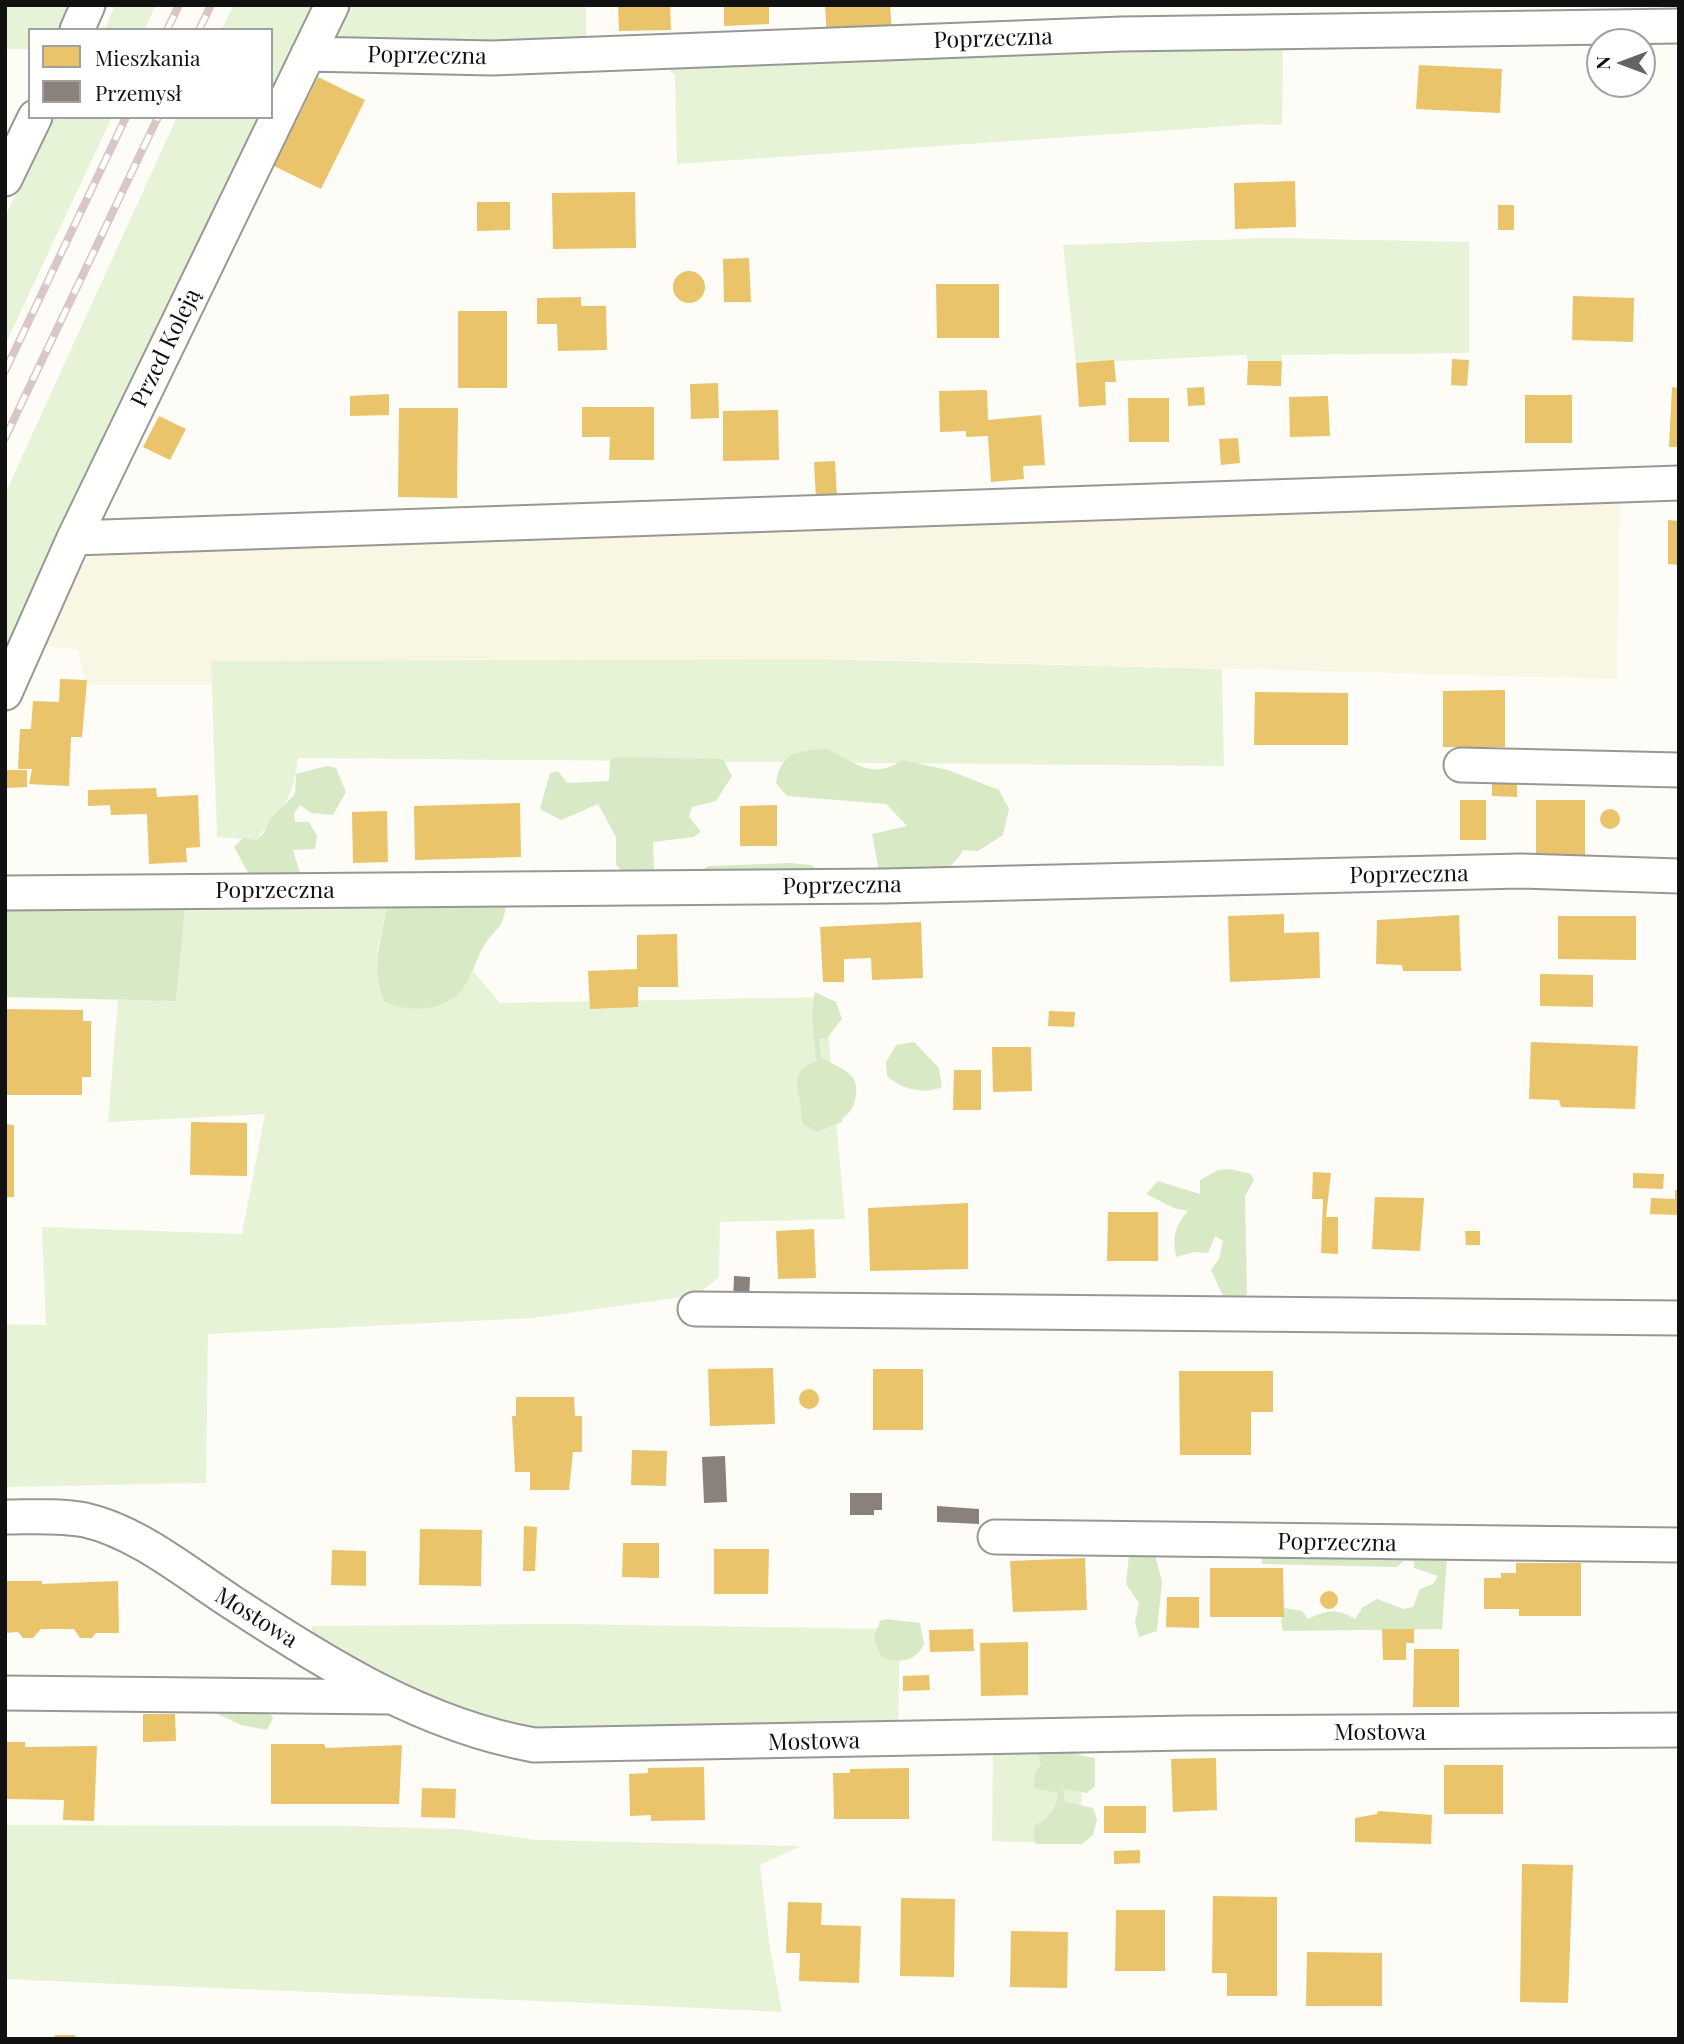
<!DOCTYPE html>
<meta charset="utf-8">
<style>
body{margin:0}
#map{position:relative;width:1684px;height:2044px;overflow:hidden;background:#fdfcf7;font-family:"Playfair Display",serif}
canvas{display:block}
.frame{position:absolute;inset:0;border:7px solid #111;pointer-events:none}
.legend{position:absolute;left:28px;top:28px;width:245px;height:91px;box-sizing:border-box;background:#fff;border:2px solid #a0a0a0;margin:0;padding:9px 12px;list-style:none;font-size:21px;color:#111}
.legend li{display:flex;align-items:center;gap:14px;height:35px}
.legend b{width:35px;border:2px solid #a0a0a0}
.north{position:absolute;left:1586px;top:28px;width:70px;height:70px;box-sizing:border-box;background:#fff;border:2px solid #a0a0a0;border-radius:50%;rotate:270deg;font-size:19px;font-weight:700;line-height:28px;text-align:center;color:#111}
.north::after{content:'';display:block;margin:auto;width:24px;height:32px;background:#646362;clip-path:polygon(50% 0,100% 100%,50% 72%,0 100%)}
</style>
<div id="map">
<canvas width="1684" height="2044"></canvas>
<div class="frame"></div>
<ul class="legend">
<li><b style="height:19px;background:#e9c46a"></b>Mieszkania</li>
<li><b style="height:19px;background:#8a817c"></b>Przemysł</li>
</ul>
<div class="north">N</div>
</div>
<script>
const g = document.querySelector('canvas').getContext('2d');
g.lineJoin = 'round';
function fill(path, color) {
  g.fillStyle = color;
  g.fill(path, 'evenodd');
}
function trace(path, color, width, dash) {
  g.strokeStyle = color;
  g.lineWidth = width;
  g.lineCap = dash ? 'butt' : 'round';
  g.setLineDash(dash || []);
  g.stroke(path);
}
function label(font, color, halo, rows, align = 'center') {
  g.font = font + ' "Playfair Display",serif';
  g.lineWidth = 7;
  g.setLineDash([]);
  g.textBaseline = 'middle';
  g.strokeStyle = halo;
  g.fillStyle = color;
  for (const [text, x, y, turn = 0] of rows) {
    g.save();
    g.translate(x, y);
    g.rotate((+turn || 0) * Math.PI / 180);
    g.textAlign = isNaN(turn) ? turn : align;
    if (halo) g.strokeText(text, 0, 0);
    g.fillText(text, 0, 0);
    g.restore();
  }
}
const farmland = new Path2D(`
 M1620 485 1617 679 857 659 211 661 212 685H86L78 650 42 645 65 589 98 544Z`);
const green = new Path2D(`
 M5 5H75L65 30H30V49H5Z
 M115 5H156L144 30H104Z
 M234 5H318L271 104V30H221Z
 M343 5H586V46L345 45 335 35Z
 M1283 45 1282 125 1258 124 677 164 675 76 665 65Z
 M53 117H112L5 345V217Z
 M177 117H265L5 663V494Z
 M1270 238 1469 242V353L1281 355 1282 361H1248L1246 355 1076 363 1063 245Z
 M815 659 1222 669 1224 766 298 758C296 773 293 792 284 805 276 817 265 827 256 840L217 837 211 661Z
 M340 902H388L377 950 456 996 473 971 500 1003 825 997 845 1219 720 1222 719 1277 697 1295 532 1318 208 1334 206 1483 5 1487V1324L46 1325 42 1227 242 1234 265 1114 108 1122 118 1000H176L185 910Z
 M562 1624 900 1629 898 1730 496 1729 311 1641 312 1626Z
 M993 1746H1081L1082 1844 992 1841Z
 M5 1825 344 1826 458 1829 537 1840 801 1846 760 1865 769 1942 782 2012C523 1999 264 1991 5 1979Z`);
const forest = new Path2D(`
 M826 749C857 762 870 781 903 760L948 770 999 790 1009 809 1003 835 978 851 963 850C943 886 915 874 879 871L872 834 907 826 886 804 787 796 776 783C781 751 798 751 826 749Z
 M619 757 723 759 732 776 716 801 692 807 689 817 701 832 693 837 653 842 654 873 632 881 616 865V837L598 804 561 820 540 809 550 773 558 771 567 783 609 781 610 760Z
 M327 766 336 768 346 792 333 815 311 813 300 805 294 813 295 822H309L317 836 315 849 293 850 300 873 291 883 252 880 234 847 243 838 256 840 263 834 271 818 295 794 296 774Z
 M790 863 811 865 825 875 699 871 709 866Z
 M388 902 506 903C503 930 499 924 485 944 475 960 471 983 456 996 436 1012 405 1012 384 1001 371 966 381 937 388 902Z
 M5 910H185L176 1001 5 997Z
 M815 992 836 1002 842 1019 827 1038 819 1039 821 1057C837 1069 860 1070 856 1095 854 1107 851 1112 842 1119V1122L816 1132 802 1123C804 1098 783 1071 816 1062 815 1037 809 1016 815 992Z
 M914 1042 939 1068 942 1087C924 1095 900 1089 887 1076L886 1062 896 1045Z
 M1230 1169 1251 1174 1254 1180 1245 1196 1247 1294 1239 1299 1224 1298 1211 1270 1219 1259 1223 1241 1215 1236 1208 1253 1194 1252 1176 1257C1173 1236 1174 1227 1188 1211L1174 1208 1146 1194 1158 1181 1200 1194V1180L1218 1170Z
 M1448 1544 1442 1629 1283 1631 1281 1622 1284 1608 1302 1611 1308 1619C1327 1610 1337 1608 1355 1619L1362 1608 1377 1599 1404 1609 1413 1607 1420 1589 1433 1584 1438 1576 1414 1568V1561H1404L1397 1567 1262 1564 1261 1545Z
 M1129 1554 1155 1555 1162 1581 1157 1631 1139 1637 1135 1622 1139 1603 1126 1584Z
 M886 1619 920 1623 924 1644C915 1663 899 1663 881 1657L874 1638 880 1621Z
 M218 1703 264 1706 273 1718 267 1730 241 1725 217 1714Z
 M1037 1747 1095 1758V1786L1087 1793 1063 1789 1065 1802 1093 1808 1097 1819 1093 1835 1082 1844H1036L1033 1833 1036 1824C1048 1820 1058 1806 1058 1793L1034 1788 1035 1773 1041 1765Z`);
const homes = new Path2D(`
 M618 5H670L671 30 619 31Z
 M724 5H769V24L724 26Z
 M825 5H890L892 33 827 38Z
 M1419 65 1502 69 1500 113 1416 109Z
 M318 77 365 100 321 189 274 166Z
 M1295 181 1296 227 1235 229 1234 183Z
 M635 192 636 248 553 249 552 193Z
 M477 202H510V230L477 231Z
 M1498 205H1514V230H1498Z
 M749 258 751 302H724L723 259Z
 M673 287a16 16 0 1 1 32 0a16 16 0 1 1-32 0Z
 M936 284H999V338H937Z
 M1573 296 1634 298 1633 342 1572 340Z
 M581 297V306H606L607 350 558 351 557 324H537V298Z
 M458 311H507V388H458Z
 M1452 359 1469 360 1467 386 1451 385Z
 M1114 360 1116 382H1105L1106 405 1079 407 1076 363Z
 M1248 361H1282L1281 386 1247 385Z
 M718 383 719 418 691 419 690 384Z
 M1204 387 1205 405 1188 406 1187 388Z
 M1672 387 1679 388V447H1669Z
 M987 390 988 420 1041 415 1045 465 1023 466 1024 479 991 482 988 436 966 437V431L940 432 939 391Z
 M389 394V415L350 416V396Z
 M1525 395H1572V443H1525Z
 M1328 396 1330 436 1290 437 1289 397Z
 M1128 398H1169V442H1129Z
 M582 407H654V460H609L610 437H582Z
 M399 408H458L457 498 398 497Z
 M778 410 779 460 723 461V411Z
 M159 416 186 429 170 460 143 447Z
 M1238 438 1240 463 1221 465 1219 439Z
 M835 461 837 497 816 499 814 462Z
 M1668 520 1679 521V565L1668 564Z
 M60 679 87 680 82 737H71L69 786 29 784 32 769H18L20 729H31L33 701 59 702Z
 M1505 690V747H1443V691Z
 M1255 692 1348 693V745H1254Z
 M5 770H27V787L5 788Z
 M1492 777 1517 778V797L1492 796Z
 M156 788 157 797 198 795 200 847 186 848 187 862 149 864 147 814 111 815 110 805 88 806V790Z
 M1460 800H1486V840H1460Z
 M1536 800H1585V859L1536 860Z
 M520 803 521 857 415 860 414 806Z
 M777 805V846H740V806Z
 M1600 819a10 10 0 1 1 20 0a10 10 0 1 1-20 0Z
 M387 811 388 862 353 863 352 812Z
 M1284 914V933L1319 932 1320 978 1230 982 1228 916Z
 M1459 915 1461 971H1403L1402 965 1376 964 1377 920Z
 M1558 916H1636V960L1558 959Z
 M921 922 923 978 872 980 871 958 844 959V982H823L820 927Z
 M677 934 678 987H638V1007L590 1009 588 971 637 969V935Z
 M1540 974 1593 975V1007L1540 1006Z
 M5 1009 83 1010V1021H91V1077H82V1095H5Z
 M1049 1011 1075 1012 1074 1027 1048 1026Z
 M1531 1042 1638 1046 1635 1109 1561 1107 1559 1100 1529 1099Z
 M992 1047H1031L1032 1091 993 1092Z
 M954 1070H981V1110H953Z
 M191 1122 247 1123V1176L190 1175Z
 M5 1124 14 1125V1197H5Z
 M1313 1172 1331 1173 1326 1217H1338V1254L1321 1253 1323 1199H1312Z
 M1633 1173 1664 1174 1663 1189 1633 1188Z
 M1675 1190H1679V1215L1650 1214 1651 1198 1675 1199Z
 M1375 1197 1424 1198 1420 1251 1372 1249Z
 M968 1203V1269L870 1271 868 1208Z
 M1108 1212H1158V1261H1107Z
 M814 1229 816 1278 778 1279 776 1231Z
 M1465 1231H1480V1245H1466Z
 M773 1368 775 1424 710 1426 708 1369Z
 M873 1369H923V1430H873Z
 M1179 1371H1273V1412H1251V1455H1180Z
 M799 1399a10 10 0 1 1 20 0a10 10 0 1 1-20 0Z
 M516 1397H574L575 1416H582V1452H573L569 1490H530V1472H515L512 1416H516Z
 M632 1450 667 1451 666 1486 631 1485Z
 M524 1526 537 1527 535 1571H523Z
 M420 1529 482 1530 481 1586 419 1585Z
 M623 1543H659V1578L622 1577Z
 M714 1549H769L768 1594H714Z
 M332 1550 366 1551V1586L331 1585Z
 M1085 1558 1087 1610 1013 1612 1010 1561Z
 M1516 1563H1581V1616H1519V1609H1484V1578H1501V1573H1516Z
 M1210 1568H1283L1284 1617H1210Z
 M5 1581H42V1584L118 1581 119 1633H96L92 1638H80L74 1629H41L33 1638H23L18 1632 5 1633Z
 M1320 1600a9 9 0 1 1 18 0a9 9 0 1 1-18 0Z
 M1167 1597H1199V1628L1166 1627Z
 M973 1629 974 1651 930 1652 929 1630Z
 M1382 1629H1414V1643H1406V1660H1383Z
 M1028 1642V1695L981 1696 980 1643Z
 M1414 1649H1459V1707H1413Z
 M929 1675 930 1690 903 1691V1676Z
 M143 1714H175L176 1741 143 1742Z
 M5 1742H25V1747L97 1746 94 1821 63 1820 64 1800 5 1799Z
 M271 1744H324L326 1748 402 1745 399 1804H271Z
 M1216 1758 1217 1810 1173 1812 1171 1759Z
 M1444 1765H1503V1814H1444Z
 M704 1767 705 1820 651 1821V1815L630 1816 629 1774 648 1773V1768Z
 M909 1768V1819H834L833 1773H850V1769Z
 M422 1788 456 1789 455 1818 421 1817Z
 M1104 1806H1146V1833H1104Z
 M1378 1811 1432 1815 1431 1844 1355 1842V1818L1377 1814Z
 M1140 1850V1863L1114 1864V1851Z
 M1522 1864 1573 1865 1568 2003 1520 2002Z
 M1213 1896 1277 1897V1996H1227V1973H1212Z
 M901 1898 955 1899 954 1977 900 1976Z
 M788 1902 822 1903 821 1925 861 1926 859 1983 799 1981 800 1953H786Z
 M1116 1910H1165V1971H1115Z
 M1011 1931 1068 1932 1067 1988 1010 1987Z
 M1307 1952 1382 1953V2006H1306Z
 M55 2035H75V2039H55Z`);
const industry = new Path2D(`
 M734 1276 750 1277 749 1304 733 1303Z
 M725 1456 727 1502 704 1503 702 1457Z
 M850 1493H882V1510H874V1515H850Z
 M937 1506 979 1509V1524L937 1522Z`);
const street = new Path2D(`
 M77 30 88 5
 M308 54 492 58 1122 34 1679 26
 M5 179 35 117
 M74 538 1679 483
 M5 693 74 538 332 5
 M1461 765 1679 770
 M5 893 885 886 1521 871 1679 876
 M695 1309 1679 1318
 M5 1517C32 1517 59 1515 85 1520 138 1532 188 1574 233 1603 326 1664 423 1725 534 1745L1188 1733 1679 1730
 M995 1537 1679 1545
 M5 1693 389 1697`);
const rail = new Path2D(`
 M167 30 179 5
 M199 30 211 5
 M5 371 126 117
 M5 438 158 117`);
const streetNames = [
 ["Poprzeczna",993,39,-2],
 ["Poprzeczna",427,56,1],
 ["Przed Koleją",166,348,-64],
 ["Poprzeczna",1409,875,-1],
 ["Poprzeczna",842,886,-1],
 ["Poprzeczna",275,891],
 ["Poprzeczna",1337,1543,1],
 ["Mostowa",256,1618,32],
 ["Mostowa",1380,1733],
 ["Mostowa",814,1742,-1]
];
fill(farmland, '#f9f7e4');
fill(green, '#e7f3d7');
fill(forest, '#d8eac5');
fill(homes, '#e9c46a');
fill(industry, '#8a817c');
trace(street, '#979795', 37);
trace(street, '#fffffe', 33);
trace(rail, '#d9c6c7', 8);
trace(rail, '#fff', 5, [16]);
label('23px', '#111', '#fff', streetNames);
</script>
